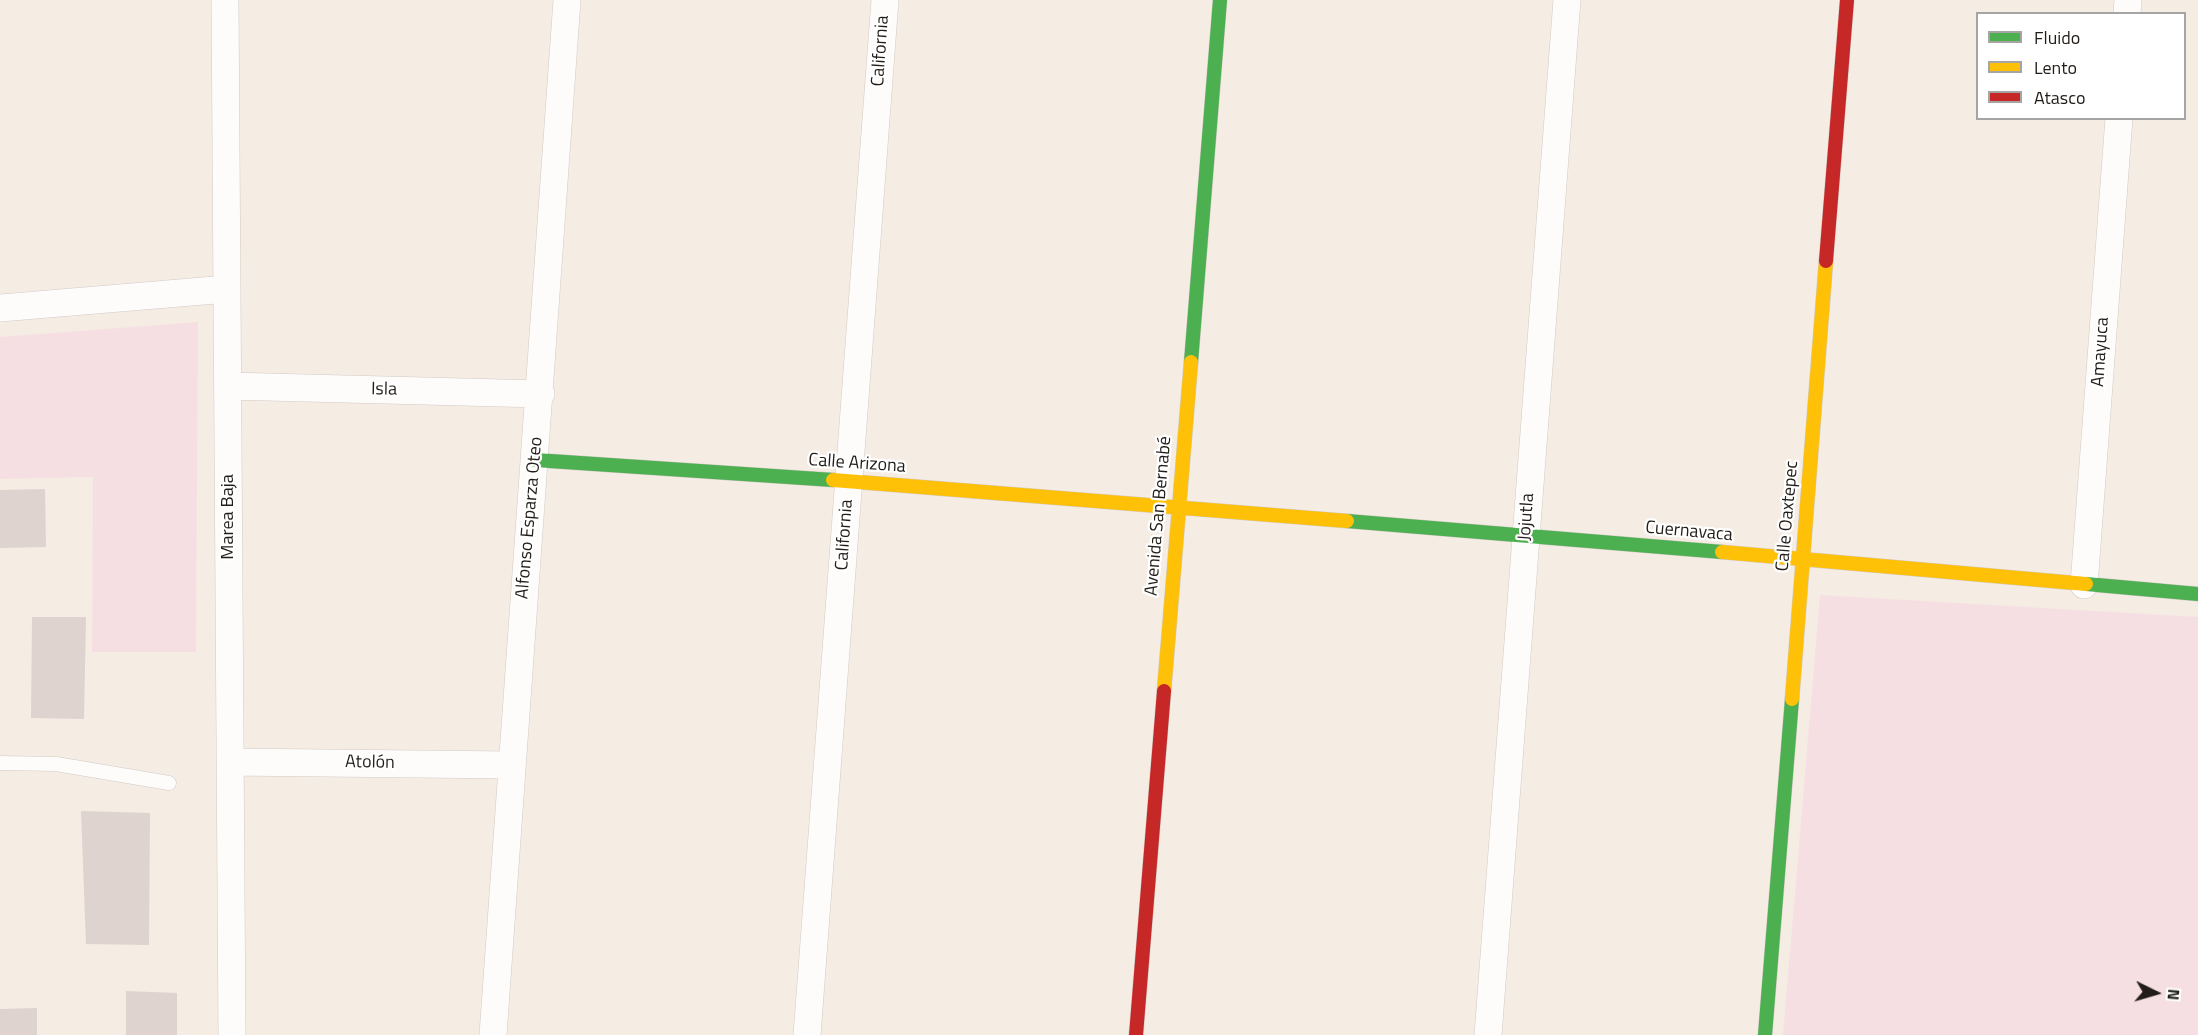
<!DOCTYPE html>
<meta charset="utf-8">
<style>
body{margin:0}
#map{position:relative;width:2198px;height:1035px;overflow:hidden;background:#f5ece4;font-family:"Titillium Web",sans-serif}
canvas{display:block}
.legend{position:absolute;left:1976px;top:12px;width:210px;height:108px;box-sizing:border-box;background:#fff;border:2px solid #a7a5a3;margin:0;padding:8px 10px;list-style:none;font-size:18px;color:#221d18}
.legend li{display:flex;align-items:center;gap:12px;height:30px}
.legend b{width:30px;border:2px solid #a7a5a3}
.north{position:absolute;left:2126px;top:963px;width:60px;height:60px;-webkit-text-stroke:4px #fff;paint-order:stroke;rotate:95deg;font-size:16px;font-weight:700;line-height:24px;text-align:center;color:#221d18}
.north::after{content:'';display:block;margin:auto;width:21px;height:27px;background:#221d18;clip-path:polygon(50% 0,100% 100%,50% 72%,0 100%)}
</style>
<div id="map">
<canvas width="2198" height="1035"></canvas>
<ul class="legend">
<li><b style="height:8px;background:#4caf50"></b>Fluido</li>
<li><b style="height:8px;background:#ffc107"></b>Lento</li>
<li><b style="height:8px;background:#c62828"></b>Atasco</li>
</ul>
<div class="north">N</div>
</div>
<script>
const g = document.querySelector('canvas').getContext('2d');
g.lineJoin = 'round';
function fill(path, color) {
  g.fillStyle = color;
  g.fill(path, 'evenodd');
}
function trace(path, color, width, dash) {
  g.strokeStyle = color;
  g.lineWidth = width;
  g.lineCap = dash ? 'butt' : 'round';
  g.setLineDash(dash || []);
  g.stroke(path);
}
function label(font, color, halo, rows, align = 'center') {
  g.font = font + ' "Titillium Web",sans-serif';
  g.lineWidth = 4.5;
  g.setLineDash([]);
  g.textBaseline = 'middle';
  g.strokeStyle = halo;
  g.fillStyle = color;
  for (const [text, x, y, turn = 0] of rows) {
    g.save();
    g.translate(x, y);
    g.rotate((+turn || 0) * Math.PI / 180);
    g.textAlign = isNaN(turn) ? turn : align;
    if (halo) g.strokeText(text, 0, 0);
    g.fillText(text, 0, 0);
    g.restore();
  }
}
const green = new Path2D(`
 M198 322 196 652H92L93 477 0 479V337Z
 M1820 595 2198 617V1035H1783Z`);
const building = new Path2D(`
 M45 489 46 547 0 548V490Z
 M32 617H86L84 719 31 718Z
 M81 811 150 813 149 945 86 944Z
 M126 991 177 993V1035H126Z
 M37 1008V1035H0V1009Z`);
const lane = new Path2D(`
 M0 763 56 764 169 783`);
const street = new Path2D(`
 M225 0 232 1035
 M2127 14 2128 0
 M0 308 227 289
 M228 386 541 394
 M2084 585 2119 118
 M230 762 511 765
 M493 1035 567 0
 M807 1035 885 0
 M1488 1035 1567 0`);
const fast = new Path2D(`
 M1191 362 1220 0
 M535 460 833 480
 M1347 521 1722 552
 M2086 584 2198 594
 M1765 1035 1792 699`);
const slow = new Path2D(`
 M833 480 1347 521
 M1722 552 2086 584
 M1164 691 1191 362
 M1792 699 1826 261`);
const jam = new Path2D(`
 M1826 261 1847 0
 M1136 1035 1164 691`);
const streetNames = [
 ["California",881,51,-86],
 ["Amayuca",2101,352,-86],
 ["Isla",384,390,1],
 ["Calle Arizona",857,464,4],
 ["Avenida San Bernabé",1159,516,-85],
 ["Calle Oaxtepec",1788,516,-85],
 ["Marea Baja",229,517,-90],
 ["Jojutla",1527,517,-86],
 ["Alfonso Esparza Oteo",530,518,-85],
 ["Cuernavaca",1689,532,5],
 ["California",845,535,-86],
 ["Atolón",370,763,1]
];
fill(green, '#f6dfe2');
fill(building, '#ded3cf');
trace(lane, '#d1cac4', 15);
trace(street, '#d1cac4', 28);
trace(fast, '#d1cac4', 15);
trace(slow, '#d1cac4', 15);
trace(jam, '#d1cac4', 15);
trace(lane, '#fefcfb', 14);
trace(street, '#fefcfb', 27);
trace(fast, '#4caf50', 14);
trace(slow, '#ffc107', 14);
trace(jam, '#c62828', 14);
label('18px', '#221d18', '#fff', streetNames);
</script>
